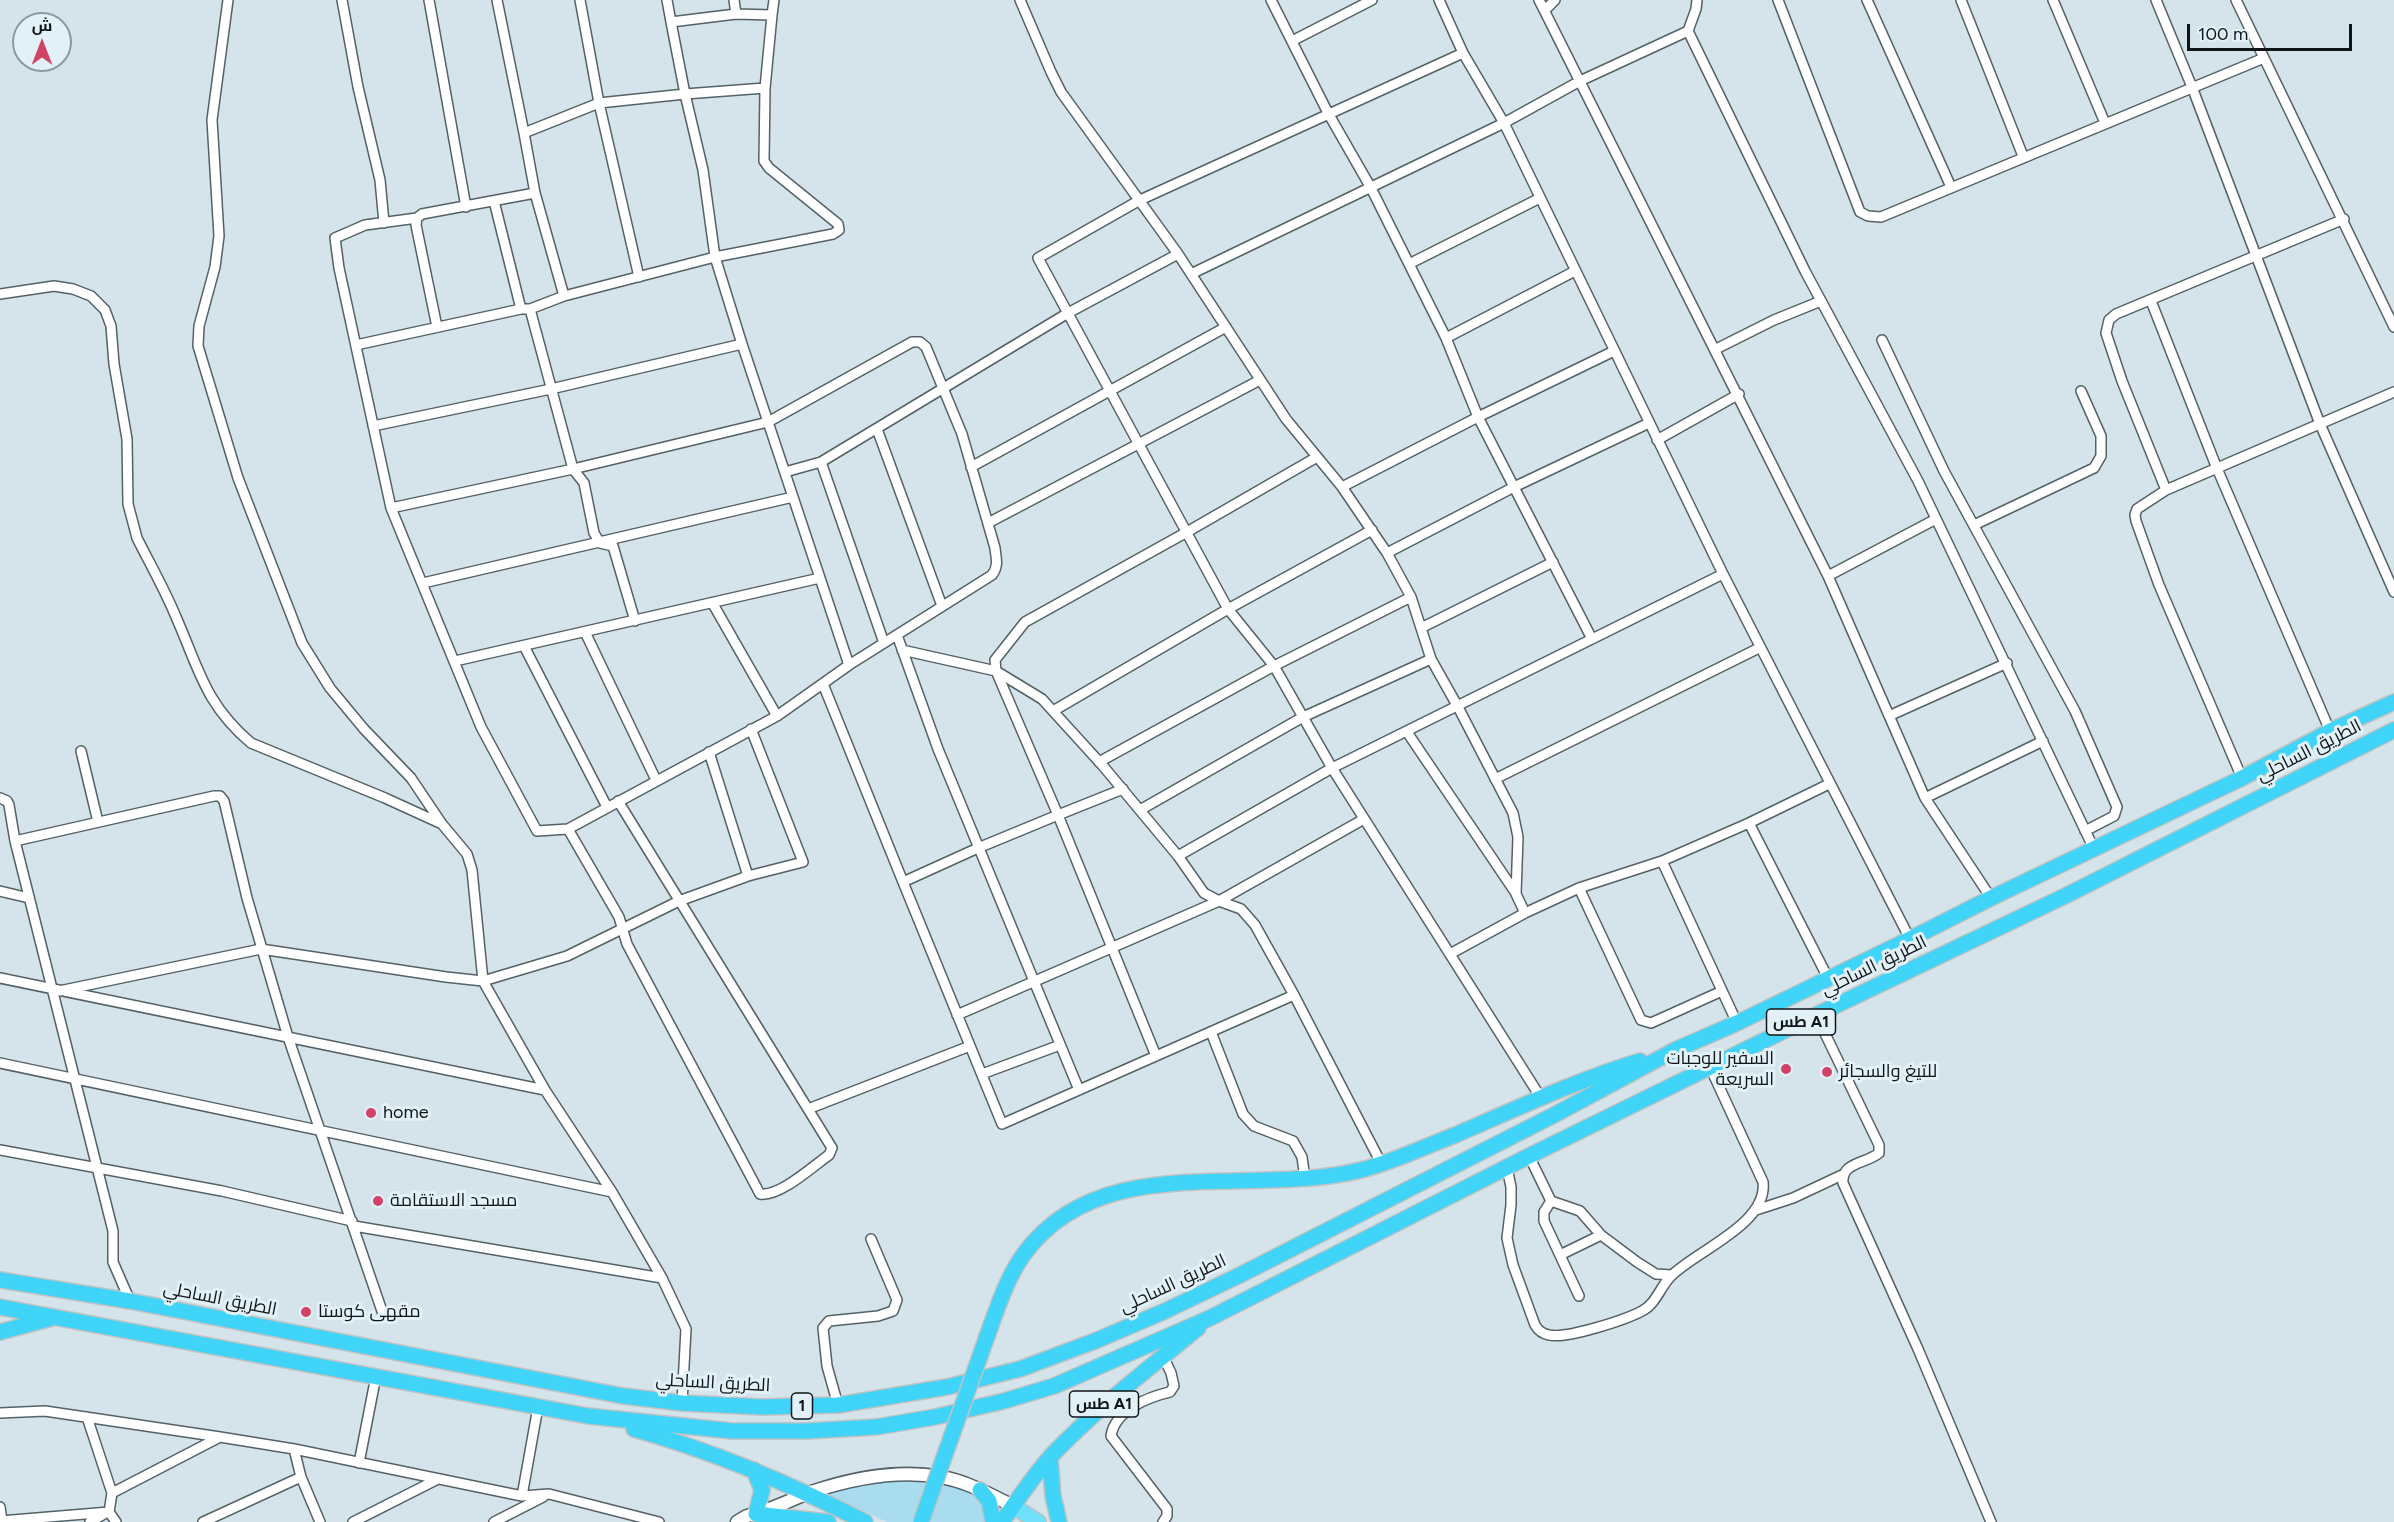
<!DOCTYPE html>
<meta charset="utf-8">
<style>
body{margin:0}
#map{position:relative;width:2394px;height:1522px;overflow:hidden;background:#d5e4ea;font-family:Figtree,Cairo,sans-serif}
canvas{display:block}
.north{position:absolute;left:12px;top:12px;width:60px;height:60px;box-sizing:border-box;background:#e2f1f7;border:2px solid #8e999d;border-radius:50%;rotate:0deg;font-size:16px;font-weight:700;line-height:24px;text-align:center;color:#101517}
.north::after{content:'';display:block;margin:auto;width:21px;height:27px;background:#d14265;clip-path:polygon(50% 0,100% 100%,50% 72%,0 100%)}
.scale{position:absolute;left:2187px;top:24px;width:165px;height:27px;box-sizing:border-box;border:3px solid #101517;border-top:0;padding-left:8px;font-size:18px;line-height:21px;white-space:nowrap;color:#101517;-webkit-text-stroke:4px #e2f1f7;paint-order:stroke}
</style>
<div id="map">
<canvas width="2394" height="1522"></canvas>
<div class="north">ش</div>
<div class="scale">100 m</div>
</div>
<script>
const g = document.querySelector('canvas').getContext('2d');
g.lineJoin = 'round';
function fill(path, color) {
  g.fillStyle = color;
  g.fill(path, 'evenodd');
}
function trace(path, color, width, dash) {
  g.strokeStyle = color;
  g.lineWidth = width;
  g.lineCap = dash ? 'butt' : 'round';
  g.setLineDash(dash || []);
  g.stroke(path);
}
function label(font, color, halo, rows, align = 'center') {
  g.font = font + ' Figtree,Cairo,sans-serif';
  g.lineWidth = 6;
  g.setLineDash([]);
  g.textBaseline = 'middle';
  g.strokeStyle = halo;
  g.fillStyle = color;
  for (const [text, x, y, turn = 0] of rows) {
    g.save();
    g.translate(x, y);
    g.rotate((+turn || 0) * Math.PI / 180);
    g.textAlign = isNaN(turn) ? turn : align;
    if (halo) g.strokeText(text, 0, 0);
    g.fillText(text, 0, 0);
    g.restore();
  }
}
const green = new Path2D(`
 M906 1480C928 1481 970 1479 982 1503 984 1508 984 1516 985 1522H887L827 1494V1491L857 1482Z`);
const minor = new Path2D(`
 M228 0 212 120 219 236 215 267 199 326 198 346 238 478 302 643 330 688 364 729 411 778 442 824
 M342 0 358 87 380 180 384 223
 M429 0 466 207
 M497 0 524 133 599 103 639 277
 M580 0 599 103 685 94 671 22 736 14
 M667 0 671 22
 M734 0 736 14 772 15 774 0
 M1020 0 1051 72 1061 92 1178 254 1286 419 1342 487 1387 553 1411 597 1431 659 1458 707 1513 813 1518 837 1516 894 1525 913 1579 888 1662 861 1749 823 1829 784
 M1271 0 1328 113 1371 188 1446 338 1478 417 1592 639
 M1439 0 1463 53 1504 123 1723 574 1910 939
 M1539 0 1828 576 1925 798 1991 898
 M1778 0 1860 212 1868 216 1881 217 2264 58
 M1867 0 1951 187
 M1961 0 2023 156
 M2053 0 2105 123
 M2156 0 2192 87 2320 424 2394 592
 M2236 0 2394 327
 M1545 10 1555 0
 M1688 31 1805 271 1918 481 2094 849
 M1292 41 1372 0
 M1463 53 1140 200 1038 258 1228 609 1274 666 1332 768 1541 1098
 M765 88 685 94 703 170 715 257 833 234 839 230 838 224 769 168 764 161 765 88 772 15
 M524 133 535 193 564 296
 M494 201 521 309
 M1409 264 1540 198
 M1191 274 1504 123 1580 81 1688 31 1696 9 1697 0
 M0 294 54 286 73 289 91 296 105 310 111 326 114 364 127 439 128 504 137 538C150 564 165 590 176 617 199 669 205 704 251 743L385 798 442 824 467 854 472 870 483 981 545 1090 612 1192 662 1278 686 1329 682 1403
 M2151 301 2216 466 2330 731
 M530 309 573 469 584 483 594 533 600 543 613 546 635 621
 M437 327 416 225 417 218 422 214 535 193
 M1446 338 1575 271
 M1882 340 1944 471 2075 711 2117 807 2114 816 2085 831
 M356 345 521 309H530L564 296 715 257 742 344 849 665
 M1716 349 1774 320 1821 301
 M373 426 551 389 742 344
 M877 429 942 606
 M1657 440 1739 394
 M821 462 884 643
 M971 467 1226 327
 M785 472 821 462 1068 313 1178 254
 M1342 487 1478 417 1614 351
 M2166 490 2122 381 2106 333 2109 320 2116 314 2344 219
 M391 508 573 469 768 422 912 342H920L926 347 962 434 995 548C996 558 999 566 992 575L849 665 777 716 568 829 537 831 481 727 391 508 339 268 335 238 365 225 417 218
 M988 523 1260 380
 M1974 525 2094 468 2101 456V436L2081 391
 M1387 553 1514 487 1649 423
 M1828 576 1936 519
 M423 583 793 497
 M713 604 777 716
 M1421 628 1553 562
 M585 632 656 780
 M897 635 938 749 1079 1090
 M524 646 607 807
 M902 650 996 671 1042 699 1103 766 1178 856 1204 893 1219 901 1364 819
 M455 661 820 578
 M823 684 903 882 978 848 1058 815 996 671 995 660 1025 622 1187 532 1317 457
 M1053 711 1228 609 1372 530
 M1891 715 2007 663
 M1407 732 1515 892
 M81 751 98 822
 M1099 762 1274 666 1411 597
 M2242 778 2159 585 2136 521 2135 515 2137 509 2166 490 2394 392
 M1495 779 1759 648
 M1123 789 1058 815 1156 1056
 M0 798 7 801 9 805 15 841 113 1231V1262L130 1301
 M1925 798 2043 741
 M1140 810 1303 717 1431 659
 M1749 823 1828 978
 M568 829 619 917 627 944 760 1194C780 1197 813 1166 829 1155L832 1148 618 801
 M15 841 214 796H220L224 801 247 898 288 1037 383 1314
 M1178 856 1332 768 1723 574
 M1662 861 1737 1023
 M748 876 803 862 751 729
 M903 882C936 962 969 1043 1002 1124L1294 995 1255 925 1241 909 1219 901 957 1015
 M1579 888 1641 1020 1651 1023 1722 991
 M0 891 29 898
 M1450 954 1525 913
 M0 978 545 1090
 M59 991 261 949 446 977 483 981 567 956 679 901 748 876 709 752
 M1294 995 1381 1163
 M1816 1015 1879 1145V1153C1866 1164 1841 1162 1843 1183L1918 1349 1991 1522
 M1211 1032 1243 1114 1254 1126 1293 1141 1302 1157 1305 1179
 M0 1063 612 1192
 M982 1074 1060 1045
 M808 1109 970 1046
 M0 1150 222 1191 352 1221
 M1529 1156 1551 1201 1580 1211 1601 1235 1637 1262 1656 1274 1672 1275
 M1507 1168 1511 1187V1205L1507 1238 1513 1265 1535 1325C1538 1330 1543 1334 1549 1335 1567 1339 1625 1320 1642 1311 1656 1304 1660 1287 1671 1276 1697 1250 1768 1224 1763 1182L1710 1067
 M1551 1201 1544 1212V1221L1579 1296
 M1756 1210 1793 1198 1842 1175
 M354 1226 662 1278
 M1560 1255 1601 1235
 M1163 1356 1171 1373 1174 1386 1170 1392C1148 1397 1115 1410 1111 1436L1167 1509V1516L1163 1522
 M838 1405 827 1366 823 1328 829 1321 878 1316 893 1311 897 1300 871 1239
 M0 1413 45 1411 220 1437 294 1449 522 1496 549 1494 659 1522
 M87 1417 112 1493 109 1512 116 1522
 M294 1449 301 1477 320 1522
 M359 1463 376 1376
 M112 1493 220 1437
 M522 1496 538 1407
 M0 1507 2 1521
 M0 1521 109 1512
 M90 1522 104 1514
 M203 1522 301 1477
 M353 1522 438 1479
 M494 1522 543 1497`);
const tertiary = new Path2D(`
 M737 1522 747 1516C769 1511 790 1500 811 1492 853 1478 897 1469 941 1477 966 1481 991 1495 1013 1506`);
const primary = new Path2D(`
 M1013 1506 1038 1522`);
const trunk = new Path2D(`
 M0 1280 130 1301 623 1396 682 1403 762 1407 838 1405 947 1387 1020 1369 1095 1341 1165 1311 1242 1274 1554 1115 1675 1050 1737 1023 1910 939 1991 898 2242 778 2330 731 2394 702
 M0 1307 588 1416 732 1431H807L876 1427 935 1417 1004 1401 1054 1386 1210 1318 1529 1156 1816 1015 2065 896 2394 730
 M990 1328C999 1303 1008 1276 1024 1254 1102 1148 1251 1198 1361 1170 1393 1162 1424 1147 1455 1135 1516 1109 1577 1080 1640 1061
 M0 1332 52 1318
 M634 1429C715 1452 791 1484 865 1522
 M1050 1457 1053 1496 1059 1522
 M754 1470 762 1490 756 1514 828 1522
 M980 1490 989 1501 993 1522
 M1002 1522C1018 1499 1034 1475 1052 1455 1097 1408 1148 1369 1198 1328`);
const trunkBridge = new Path2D(`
 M921 1522 990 1328`);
const markers = [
 [1786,1069,6,"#d14265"],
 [1827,1072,6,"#d14265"],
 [371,1113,6,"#d14265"],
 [378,1201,6,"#d14265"],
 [306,1312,6,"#d14265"]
];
const shields = [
 [1801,1022,69],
 [1104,1404,69],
 [802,1406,21]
];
const shieldNames = [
 ["طس A1",1801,1022],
 ["طس A1",1104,1404],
 ["1",802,1406]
];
const streetNames = [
 ["الطريق الساحلي",2309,751,-27],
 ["الطريق الساحلي",1874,966,-26],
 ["الطريق الساحلي",1173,1284,-25],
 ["الطريق الساحلي",220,1299,11],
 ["الطريق الساحلي",713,1383,3]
];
const poiNames = [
 ["السفير للوجبات",1774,1059,"right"],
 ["السريعة",1774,1080,"right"],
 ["للتيغ والسجائر",1839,1072],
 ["home",383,1113],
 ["مسجد الاستقامة",390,1201],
 ["مقهى كوستا",318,1312]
];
fill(green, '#a9dcee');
trace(minor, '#546166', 12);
trace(tertiary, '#546166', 15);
trace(primary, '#c1c2c3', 18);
trace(trunk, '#c1c2c3', 18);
trace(minor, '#fff', 9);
trace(tertiary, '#fff', 12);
trace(primary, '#6fdffa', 15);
trace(trunk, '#3fd4f8', 15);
trace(trunkBridge, '#c1c2c3', 18, []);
trace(trunkBridge, '#3fd4f8', 15);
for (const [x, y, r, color] of markers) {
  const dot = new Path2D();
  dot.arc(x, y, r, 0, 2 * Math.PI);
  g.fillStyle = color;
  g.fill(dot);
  trace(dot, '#e2f1f7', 2);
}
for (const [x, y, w] of shields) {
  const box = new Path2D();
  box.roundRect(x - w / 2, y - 13, w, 26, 4.5);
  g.fillStyle = '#e2f1f7';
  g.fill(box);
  trace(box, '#101517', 1.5);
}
label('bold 16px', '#101517', null, shieldNames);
label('18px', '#101517', '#e2f1f7', streetNames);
label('18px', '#101517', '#e2f1f7', poiNames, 'left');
</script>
